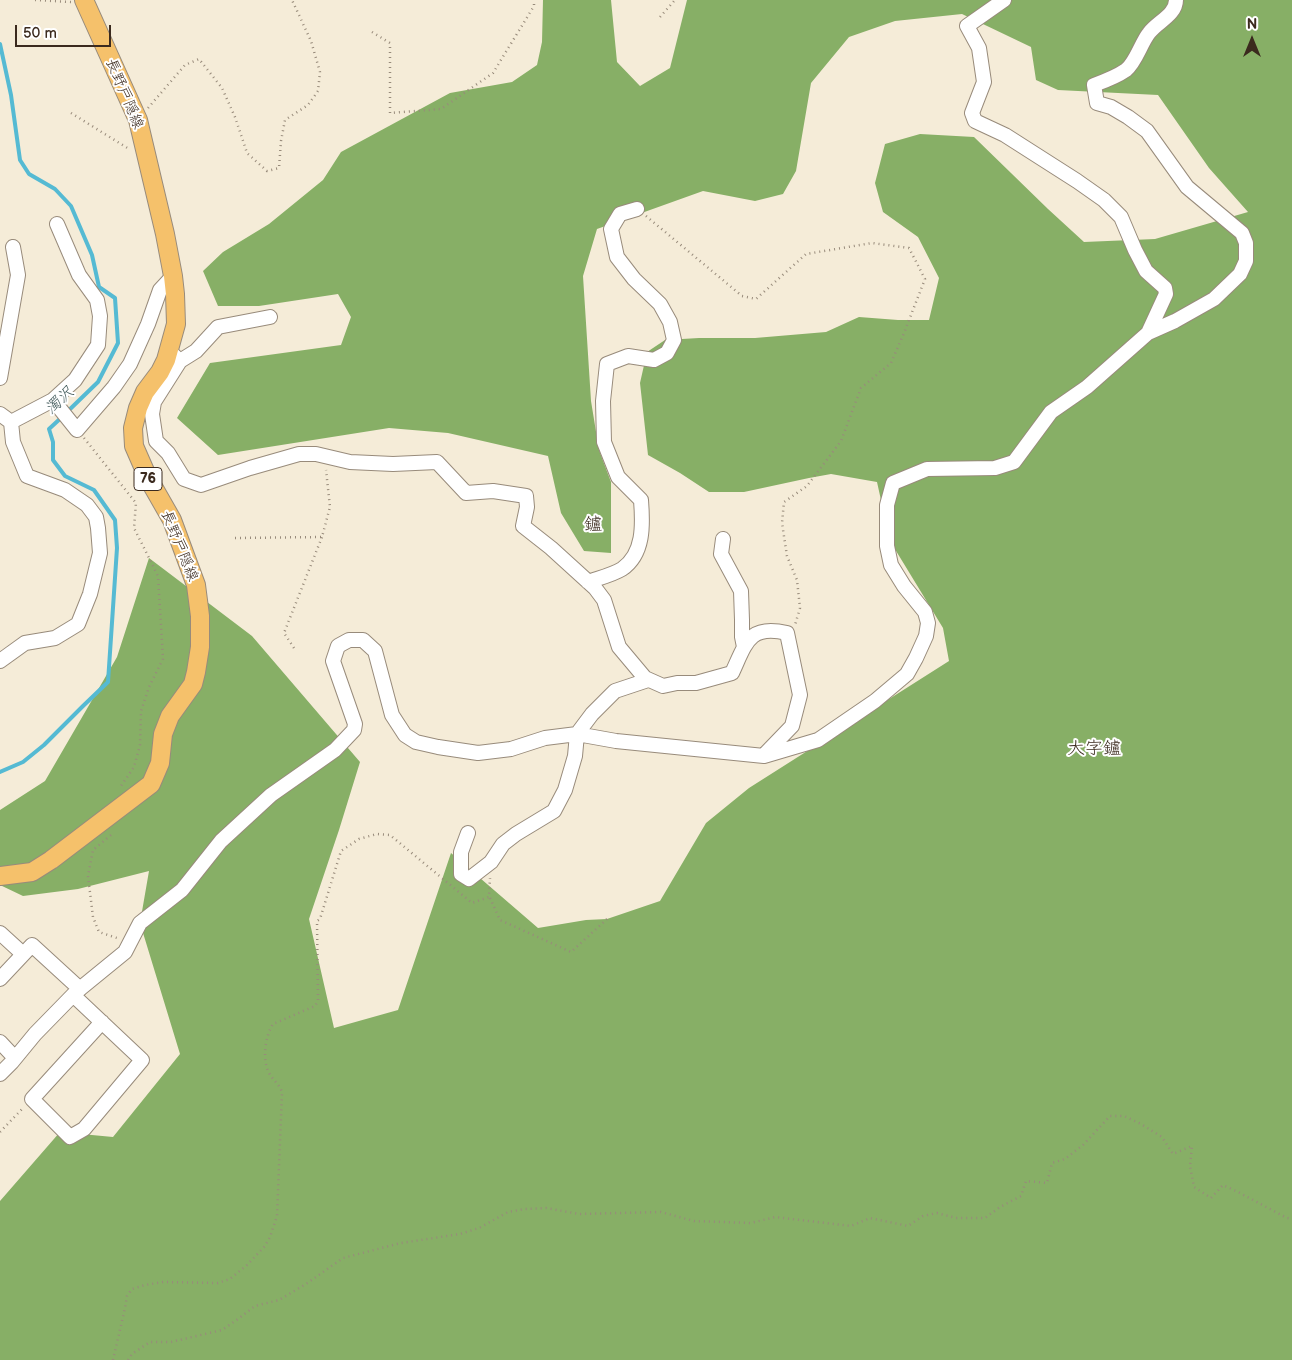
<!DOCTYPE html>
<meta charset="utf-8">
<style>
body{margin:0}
#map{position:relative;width:1292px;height:1360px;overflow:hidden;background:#f5ecd8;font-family:"Balsamiq Sans",sans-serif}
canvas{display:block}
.north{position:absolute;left:1227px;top:15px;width:50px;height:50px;-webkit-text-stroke:4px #fff;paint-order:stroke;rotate:0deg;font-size:14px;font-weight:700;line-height:20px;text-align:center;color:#3b2a1e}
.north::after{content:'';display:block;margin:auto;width:18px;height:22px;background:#3b2a1e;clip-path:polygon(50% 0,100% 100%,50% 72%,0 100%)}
.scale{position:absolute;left:15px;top:25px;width:96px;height:22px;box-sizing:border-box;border:2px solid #3b2a1e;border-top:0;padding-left:6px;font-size:15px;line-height:18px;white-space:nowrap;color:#3b2a1e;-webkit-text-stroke:4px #fff;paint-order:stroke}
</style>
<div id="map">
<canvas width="1292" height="1360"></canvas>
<div class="north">N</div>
<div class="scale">50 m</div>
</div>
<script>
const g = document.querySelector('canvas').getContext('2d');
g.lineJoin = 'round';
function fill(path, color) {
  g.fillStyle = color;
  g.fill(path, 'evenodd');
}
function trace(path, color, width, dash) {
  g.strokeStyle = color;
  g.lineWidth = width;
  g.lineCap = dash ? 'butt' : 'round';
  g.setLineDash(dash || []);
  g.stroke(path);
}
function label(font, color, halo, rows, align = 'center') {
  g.font = font + ' "Balsamiq Sans","Klee One",sans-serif';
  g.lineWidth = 4;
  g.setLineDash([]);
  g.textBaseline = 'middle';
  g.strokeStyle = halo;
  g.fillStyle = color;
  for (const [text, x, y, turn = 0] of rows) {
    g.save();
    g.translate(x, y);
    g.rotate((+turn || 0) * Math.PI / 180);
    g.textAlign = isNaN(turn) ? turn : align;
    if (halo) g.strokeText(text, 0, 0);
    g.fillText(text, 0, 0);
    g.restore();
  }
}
const forest = new Path2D(`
 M543 0H611L617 62 640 86 670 68 687 0H1292V1360H0V1201L60 1132 113 1137 180 1054 140 923 149 871 78 889 23 896 0 885V810L45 781 117 657 149 558 252 636 360 762 339 830 309 919 334 1028 398 1010 451 853 538 928 586 920 607 919 660 901 706 823 749 788 949 661 943 628 890 541 877 482 831 474 809 478 744 492H709L680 473 648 455 640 383 647 352 665 340 699 338H755L826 332 859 317 898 320H929L939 278 918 237 883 212 875 183 885 144 920 134 974 137 1048 209 1084 242 1155 239 1248 212 1209 168 1158 95 1058 90 1036 80 1031 47 962 14 895 21 849 37 811 83 796 171 783 194 755 201 703 191 597 229 583 276 591 401 599 450 611 482V553L584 551 561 513 548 456 448 433 389 428 218 455 177 418 210 363 341 345 351 317 338 294 259 306H218L203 271 223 252 269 224 323 180 341 152 450 93 512 82 537 65 542 42Z`);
const stream = new Path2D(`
 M0 44 11 95 20 160 29 174 55 189 71 206 92 255 99 287 115 298 118 343 98 382 67 412
 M0 772 23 762 44 745 83 706 108 682 117 548 115 520 94 490 65 476 53 460V442L49 429 62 417`);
const path = new Path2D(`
 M35 0 71 2
 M660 17 675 0
 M372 32 390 43V113L441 109 493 73 534 6V0
 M148 108 185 65 199 59 222 88 235 117 247 153 267 171 279 168 281 141 285 120 308 105 318 91 320 72 311 41 292 0
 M71 113 129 149
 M646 216 742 296 756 299 806 254 872 243 909 248 925 279 904 333 891 363 861 388 841 441 807 486 784 502 782 523 787 556 797 580 800 608 795 625
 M84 438 136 503 134 528 158 576 163 659 149 687 141 711 140 745 134 767 121 786 123 788
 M235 538 322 537 330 507 326 470
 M294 648 284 633 322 537
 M111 835 93 850 88 876 93 917 99 932 117 938
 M490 898 500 920 571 952 607 919
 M0 1132 24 1107
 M113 1360 125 1308 127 1296 132 1289 145 1285 163 1282 218 1283 230 1279 247 1265 265 1246 270 1237 277 1216 282 1092C279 1084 273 1080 269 1073 262 1060 265 1036 273 1024L315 1006 318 1001 317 921 320 919 341 851 359 839 377 834 390 835 472 903 489 897 490 878
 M128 1360 132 1354 150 1342H171L222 1330 238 1319 255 1306 279 1300 306 1284 343 1258 401 1243 460 1234 479 1228 508 1212 525 1209 546 1208 579 1214 661 1212 694 1221 751 1223 775 1217 851 1226 870 1218 908 1226 923 1216 937 1213 956 1218H985L1000 1207 1021 1196 1026 1181 1047 1183 1052 1163 1065 1159 1083 1145 1110 1116H1124L1141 1124 1162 1137 1173 1154 1192 1146 1190 1166 1194 1187 1211 1198 1223 1185 1238 1192 1287 1218 1292 1219`);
const minor = new Path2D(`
 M1004 0 967 26 979 48 984 82 972 113 975 121 1005 135 1077 181 1104 200 1121 217 1135 250 1146 271 1165 288 1166 294 1148 333
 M169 351 180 361 154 402 152 414 156 441 168 453 184 479 201 485 250 468 299 454H316L350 462 393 464 437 462 466 493 493 491 526 496 527 507 523 526 551 548 595 588 604 600 619 647 645 678 663 686 677 683H696L732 673C746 643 749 624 787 633L800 695 792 726 764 755
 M180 361 196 351 218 327 270 317
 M0 378 18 275 13 247
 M53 400 75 380 98 345 100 316 97 300 79 275 57 224
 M0 414 11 422 13 442 27 476 65 490 87 505 96 517 98 528 100 553 90 594 78 624 55 638 25 643 0 661
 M11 422 53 400 77 430 114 387 130 364 148 324 160 290 173 276
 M723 539 721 554 741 591 742 620V637L744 647
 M588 582C599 578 612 575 622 569 644 554 643 525 641 500L618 477 604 442 603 401 607 364 628 356 654 360 667 353 674 340 670 322 660 304 634 279 617 257 611 229 620 214 637 209
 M468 833 461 852V874L469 879 491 862 503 844 516 834 554 811 565 790 575 756 577 734 592 714 615 691 648 680
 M0 933 23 954
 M0 979 32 945 80 989
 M73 995 142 1060 84 1129 70 1137 32 1099 102 1022
 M0 1042 15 1058
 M0 1074 12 1062 35 1034 76 992 125 952 140 923 182 890 221 841 271 795 335 750 354 730 355 724 333 661 338 646 349 640H363L375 651 392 715 405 735 416 742 438 747 478 753 511 749 545 738 577 734 616 741 764 756 818 740 875 701 907 674 916 658 926 636 928 623 925 612 904 586 891 565 887 546V505L893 483 927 469 995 468 1014 462 1051 412 1087 387 1148 333 1175 321 1214 299 1240 274 1246 261V243L1242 233 1187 187 1147 131 1128 117 1111 107 1097 103 1094 85C1105 81 1116 77 1126 70 1136 62 1141 43 1149 33 1157 22 1176 15 1176 0`);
const major = new Path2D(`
 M0 876 32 872 51 860 151 784 160 763 163 734 170 716 193 684 196 672 200 647V616L196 585 172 520 148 478 134 446 133 428 138 408 145 392 160 372 166 360 176 324 175 294 173 276 165 234 138 120 84 0`);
const shields = [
 [148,479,28]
];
const shieldNames = [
 ["76",148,479]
];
const streetNames = [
 ["長野戸隠線",124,94,67],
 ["長野戸隠線",179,546,68]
];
const waterNames = [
 ["濁沢",60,401,-43]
];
const quarterNames = [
 ["鑪",593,525],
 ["大字鑪",1094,749]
];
fill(forest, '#87af66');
trace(stream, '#55bad3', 4);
trace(minor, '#988b7b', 16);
trace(major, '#988b7b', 20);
trace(path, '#988b7b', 2.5, [1, 4]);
trace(minor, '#fff', 14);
trace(major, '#f5c16b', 18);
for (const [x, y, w] of shields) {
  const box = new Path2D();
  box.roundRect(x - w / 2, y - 11.5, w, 23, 4);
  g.fillStyle = '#fff';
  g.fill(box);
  trace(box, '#3b2a1e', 1);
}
label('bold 14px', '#3b2a1e', null, shieldNames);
label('15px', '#3b2a1e', '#fff', streetNames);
label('italic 16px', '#445c5d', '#fff', waterNames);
label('18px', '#3b2a1e', '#fff', quarterNames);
</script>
